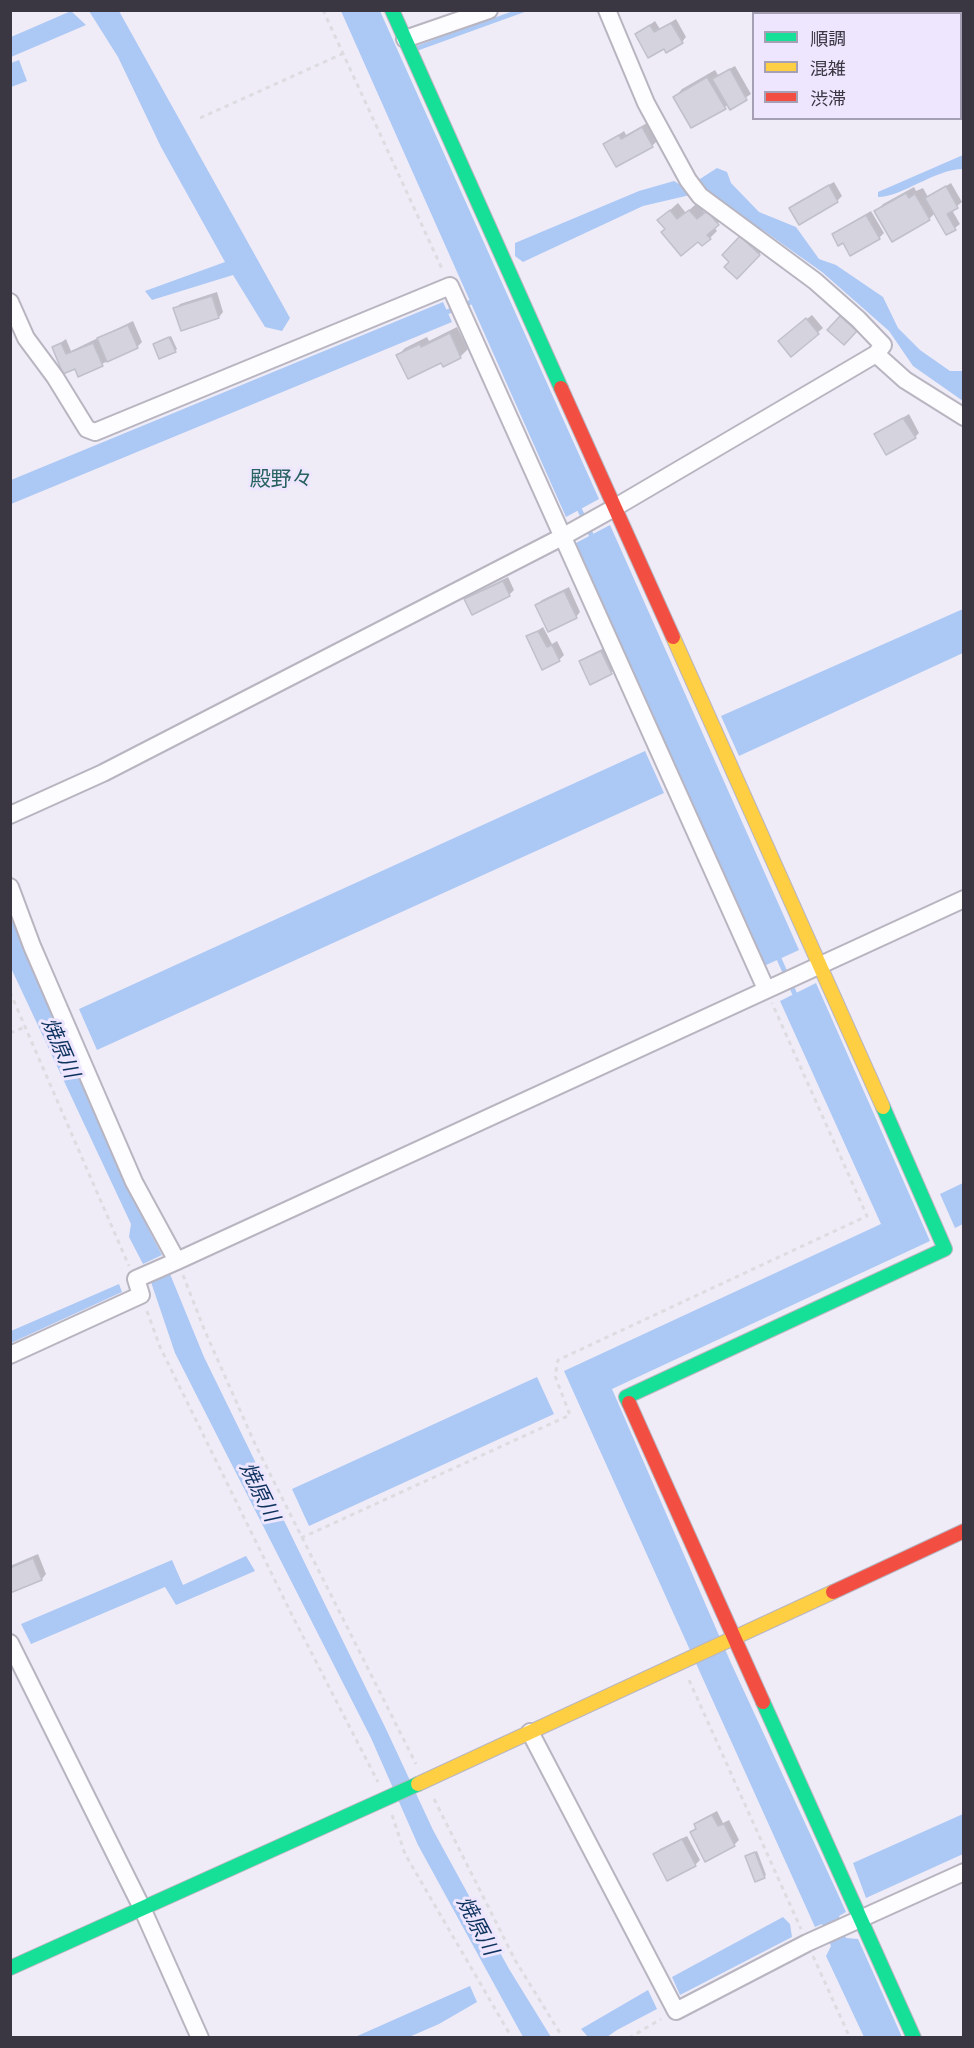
<!DOCTYPE html>
<meta charset="utf-8">
<style>
body{margin:0}
#map{position:relative;width:974px;height:2048px;overflow:hidden;background:#efecf8;font-family:Cabin,"Noto Sans JP",sans-serif}
canvas{display:block}
.frame{position:absolute;inset:0;border:12px solid #3a3642;pointer-events:none}
.legend{position:absolute;left:752px;top:12px;width:210px;height:108px;box-sizing:border-box;background:#ede6fe;border:2px solid #a5a0b3;margin:0;padding:8px 10px;list-style:none;font-size:18px;color:#3a3642}
.legend li{display:flex;align-items:center;gap:12px;height:30px}
.legend b{width:30px;border:2px solid #a5a0b3}
</style>
<div id="map">
<canvas width="974" height="2048"></canvas>
<div class="frame"></div>
<ul class="legend">
<li><b style="height:8px;background:#16e098"></b>順調</li>
<li><b style="height:8px;background:#ffcf43"></b>混雑</li>
<li><b style="height:8px;background:#f24e42"></b>渋滞</li>
</ul>
</div>
<script>
const g = document.querySelector('canvas').getContext('2d');
g.lineJoin = 'round';
function fill(path, color) {
  g.fillStyle = color;
  g.fill(path, 'evenodd');
}
function trace(path, color, width, dash) {
  g.strokeStyle = color;
  g.lineWidth = width;
  g.lineCap = dash ? 'butt' : 'round';
  g.setLineDash(dash || []);
  g.stroke(path);
}
function label(font, color, halo, rows, align = 'center') {
  g.font = font + ' Cabin,"Noto Sans JP",sans-serif';
  g.lineWidth = 6;
  g.setLineDash([]);
  g.textBaseline = 'middle';
  g.strokeStyle = halo;
  g.fillStyle = color;
  for (const [text, x, y, turn = 0] of rows) {
    g.save();
    g.translate(x, y);
    g.rotate((+turn || 0) * Math.PI / 180);
    g.textAlign = isNaN(turn) ? turn : align;
    if (halo) g.strokeText(text, 0, 0);
    g.fillText(text, 0, 0);
    g.restore();
  }
}
const water = new Path2D(`
 M71 11 86 25 11 57V37Z
 M89 11H119L290 318 282 331 265 327 233 275 152 300 145 291 225 262 161 147 118 57Z
 M341 11H380L599 499 566 517Z
 M19 60 27 81 11 87V63Z
 M963 155V169C935 169 902 197 878 197V192Z
 M717 168 727 172 731 183 759 212 796 227 819 259 836 265 883 297 898 328 920 350 950 371H963V401L913 366 889 331 822 272 764 231 690 195 643 206 523 262 515 256V243L639 191 674 181 686 188Z
 M443 302 452 322 11 504V480Z
 M610 525 799 950 764 966 576 543Z
 M963 609V653L739 756 721 716Z
 M645 751 664 793 97 1050 79 1009Z
 M10 914C58 1028 104 1145 162 1255L143 1264 129 1237 131 1224 11 968Z
 M816 983 930 1241 612 1389 731 1663 837 1892 846 1912 839 1916 846 1938 858 1939 902 2037H864L826 1956 831 1946 822 1924 815 1927 564 1371 881 1224 780 1001Z
 M963 1183V1224L955 1228 940 1194Z
 M170 1274 204 1357 386 1729 433 1830 509 1969 551 2037H523L418 1845 371 1738 175 1353 151 1282Z
 M119 1284 122 1292 11 1343V1331Z
 M537 1377 554 1414 309 1526 292 1489Z
 M246 1556 255 1571 176 1605 165 1587 31 1644 21 1624 172 1560 183 1585Z
 M963 1814V1854L866 1898 853 1863Z
 M783 1917 790 1924 792 1937 680 1995 672 1977Z
 M470 1986 477 2002 439 2024 409 2037H355Z
 M648 1990 657 2009 617 2030 607 2037H588L581 2029Z`);
const shadow = new Path2D(`
 M676 19 686 37 682 42 637 34 655 21 660 29Z
 M735 66 751 94 730 108 728 104 725 107 675 97 682 89 715 70 718 75Z
 M647 123 657 141 652 146 605 144 624 131 626 135Z
 M834 182 842 196 837 201 791 208 796 203Z
 M951 183 962 202 952 210 960 224 955 228 935 213 929 219 876 212 883 204 914 187 916 191 923 188 928 197Z
 M678 203 686 213 697 203 705 213 716 205 725 216 714 227 717 231 710 238 698 240 667 229 659 220Z
 M871 211 884 233 879 238 843 241 834 235 839 230Z
 M745 232 764 249 737 277 731 262 724 255Z
 M217 292 223 312 219 317 175 309 180 304Z
 M846 312 860 326 844 343 829 330Z
 M812 315 823 328 791 355 785 336Z
 M133 321 142 342 137 347 79 375 76 367 53 348 66 339 71 351Z
 M457 327 468 349 461 356 443 365 441 361 398 355 405 348 427 337 429 341Z
 M171 336 177 349 175 351 157 343Z
 M909 414 919 433 915 437 876 434Z
 M508 577 514 590 509 595 466 599 471 595Z
 M569 587 580 612 576 617 537 605 542 600Z
 M543 627 552 644 557 641 564 655 559 660 543 668 528 637Z
 M606 647 616 668 611 673 581 661 586 657Z
 M38 1554 46 1574 42 1579 10 1592V1566Z
 M717 1811 723 1823 729 1820 739 1840 734 1845 692 1833 697 1828 695 1824 700 1820Z
 M687 1836 700 1860 695 1865 655 1854 660 1849Z
 M757 1851 766 1875 764 1877 747 1856Z`);
const stream = new Path2D(`
 M415 49 523 10
 M447 312 471 302
 M578 506 594 541
 M776 952 797 999`);
const building = new Path2D(`
 M671 23 683 43 666 53 664 49 648 58 635 34 650 25 654 32Z
 M730 69 747 100 730 110 712 79Z
 M707 77 726 109 691 128 673 97Z
 M642 127 653 147 616 167 603 144 619 135 621 139Z
 M829 185 838 202 799 225 789 208Z
 M946 186 958 208 947 214 956 230 946 235 925 198Z
 M906 193 909 198 915 194 930 220 892 242 874 211Z
 M670 210 677 219 689 210 697 219 707 211 719 225 707 235 711 239 702 246 698 242 681 256 661 232 665 229 657 220Z
 M866 215 880 239 850 256 843 243 838 246 832 234Z
 M740 236 760 255 737 279 724 267 729 262 722 255Z
 M212 296 219 318 181 331 173 308Z
 M840 316 857 331 844 345 827 330Z
 M806 318 819 334 791 357 778 341Z
 M128 325 138 348 107 362 97 338Z
 M450 333 461 358 443 367 441 363 408 379 396 355 420 344 421 347Z
 M169 337 176 352 159 359 153 344Z
 M61 343 66 354 93 343 103 366 78 377 75 369 63 374 52 347Z
 M903 418 916 438 886 455 874 434Z
 M503 581 510 596 472 615 464 599Z
 M564 591 577 618 548 632 535 605Z
 M538 631 547 647 552 645 560 661 542 670 526 636Z
 M601 651 612 674 590 685 579 661Z
 M33 1558 42 1580 10 1593V1568Z
 M712 1815 718 1826 724 1824 735 1846 705 1862 690 1832 696 1829 694 1824Z
 M682 1839 696 1866 667 1881 653 1854Z
 M755 1852 765 1878 755 1882 745 1856Z`);
const path = new Path2D(`
 M323 10 443 271
 M200 118 342 54
 M10 992 129 1266
 M10 1033 25 1027
 M183 1275 204 1329 255 1444 416 1764
 M147 1311 160 1347 292 1615 378 1782
 M301 1538 570 1415 555 1376 558 1360 867 1216 772 1003
 M689 1680 801 1929
 M434 1799 515 1960 563 2038
 M392 1815 405 1854 512 2038
 M813 1956 850 2038
 M629 2038 661 2019`);
const street = new Path2D(`
 M405 39 489 10
 M10 302 26 338 55 377 87 429 95 432 450 286 766 989
 M876 354 905 380 964 417
 M10 815 103 773 562 537 614 508 876 354 883 345 858 319 815 281 700 196 688 180 646 103 607 10
 M10 887 32 946 134 1182 177 1261
 M10 1355 141 1295 136 1279 177 1261 964 899
 M10 1643 142 1908 200 2038
 M530 1732 676 2011 807 1943 964 1872`);
const fast = new Path2D(`
 M392 10 561 388
 M629 1403 626 1397 945 1249 883 1107
 M763 1702 914 2038
 M10 1968 418 1784`);
const slow = new Path2D(`
 M673 637 883 1107
 M418 1784 833 1592`);
const jam = new Path2D(`
 M561 388 673 637
 M629 1403 763 1702
 M833 1592 964 1531`);
const neighbourhoodNames = [
 ["殿野々",281,480]
];
const waterNames = [
 ["焼原川",60,1048,67],
 ["焼原川",259,1492,64],
 ["焼原川",477,1926,62]
];
fill(water, '#acc8f4');
fill(shadow, '#0003');
trace(stream, '#acc8f4', 5);
fill(building, '#d5d3de');
trace(building, '#c0c0cb', 1.5);
trace(street, '#b8b5c0', 20);
trace(fast, '#b8b5c0', 16);
trace(slow, '#b8b5c0', 16);
trace(jam, '#b8b5c0', 16);
trace(path, '#dddce0', 3, [4.5, 4.5]);
trace(street, '#fdfcfe', 16);
trace(fast, '#16e098', 14);
trace(slow, '#ffcf43', 14);
trace(jam, '#f24e42', 14);
label('21px', '#28625f', '#ede6fe', neighbourhoodNames);
label('italic 21px', '#0e325e', '#ede6fe', waterNames);
</script>
